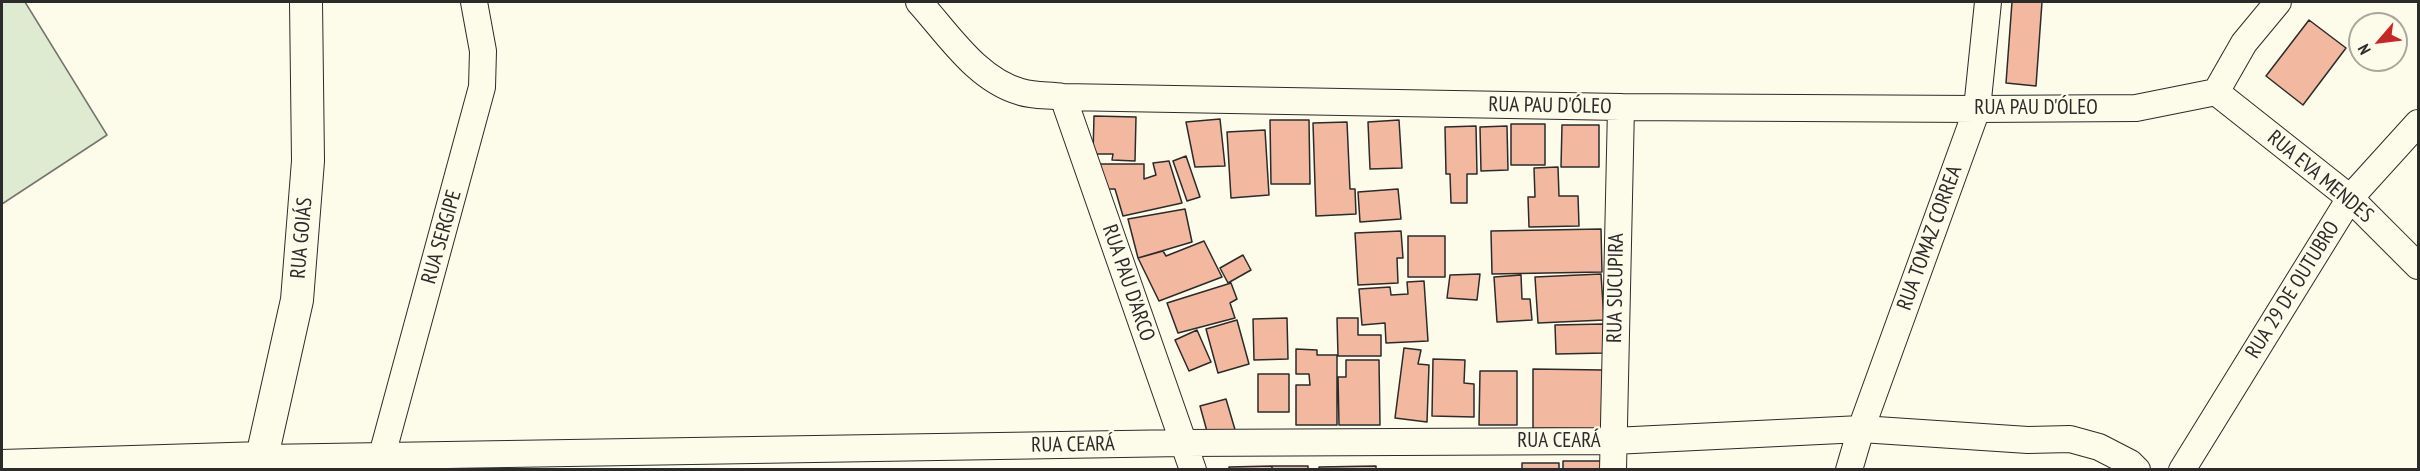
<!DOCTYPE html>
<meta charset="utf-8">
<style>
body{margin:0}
#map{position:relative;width:2420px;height:471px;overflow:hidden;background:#fdfbea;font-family:"PT Sans Narrow",sans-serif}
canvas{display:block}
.frame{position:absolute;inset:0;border:3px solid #2b2b2b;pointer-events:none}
.north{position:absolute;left:2348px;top:12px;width:60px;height:60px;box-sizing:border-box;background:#fdfbea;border:2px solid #a9a89e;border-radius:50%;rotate:242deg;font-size:16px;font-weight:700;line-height:24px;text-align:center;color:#2b2b2b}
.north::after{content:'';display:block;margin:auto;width:21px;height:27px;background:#c62828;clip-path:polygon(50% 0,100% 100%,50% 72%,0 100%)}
</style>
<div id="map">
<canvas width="2420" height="471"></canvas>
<div class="frame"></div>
<div class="north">N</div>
</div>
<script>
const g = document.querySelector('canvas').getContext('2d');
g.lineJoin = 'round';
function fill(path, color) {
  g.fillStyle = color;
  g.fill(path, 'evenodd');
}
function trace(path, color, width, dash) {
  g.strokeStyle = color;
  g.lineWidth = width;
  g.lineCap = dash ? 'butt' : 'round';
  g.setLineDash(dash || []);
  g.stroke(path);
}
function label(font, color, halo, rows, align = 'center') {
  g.font = font + ' "PT Sans Narrow",sans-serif';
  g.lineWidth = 4.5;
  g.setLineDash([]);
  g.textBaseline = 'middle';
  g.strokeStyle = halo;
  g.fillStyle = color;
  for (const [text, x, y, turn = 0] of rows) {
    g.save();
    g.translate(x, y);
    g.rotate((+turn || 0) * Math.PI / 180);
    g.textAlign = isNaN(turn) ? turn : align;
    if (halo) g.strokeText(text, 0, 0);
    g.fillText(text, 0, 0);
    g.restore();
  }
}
const green = new Path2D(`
 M2 2H25L107 135 2 204Z`);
const building = new Path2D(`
 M2012 2H2042L2036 86 2006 83Z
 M2309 20 2346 48 2303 105 2266 76Z
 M1094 116 1136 117 1135 161 1112 160 1113 154H1093Z
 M1220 119 1225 166 1195 167 1186 122Z
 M1270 120H1309L1310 184H1271Z
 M1399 120 1402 168 1370 169 1368 122Z
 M1347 122 1350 189H1355L1356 214 1316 216 1313 123Z
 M1511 124H1545V165H1511Z
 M1562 125H1599V167H1561Z
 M1476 126 1477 174H1467V203H1451L1450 174H1446L1445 127Z
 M1507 126 1508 170 1481 171 1480 127Z
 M1265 130 1269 195 1231 198 1227 132Z
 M1186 156 1200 197 1187 201 1173 161Z
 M1169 161 1182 203 1123 216 1115 189H1104L1100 164H1144V179L1156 175 1153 163Z
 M1558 167 1559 196H1578L1579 226 1529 227 1528 197H1535L1534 168Z
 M1398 189 1401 219 1360 222 1358 192Z
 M1185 209 1192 242 1138 258 1128 219Z
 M1601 229 1602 272 1492 274 1491 231Z
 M1401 231 1403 258H1397L1398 283 1358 285 1355 233Z
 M1408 236H1445V277H1408Z
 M1204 241 1222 277 1159 301 1138 258 1163 251 1166 256Z
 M1243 255 1251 270 1228 283 1220 268Z
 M1480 274 1477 300 1447 298 1450 275Z
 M1601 274 1604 320 1538 323 1535 277Z
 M1521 275 1522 299H1530L1532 320 1497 322 1494 277Z
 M1424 281 1428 341 1386 343 1385 323 1362 325 1359 289 1390 287 1391 295 1408 294 1407 282Z
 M1231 283 1237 299 1230 303 1235 318 1178 333 1167 303Z
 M1287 318 1288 359 1254 360 1253 319Z
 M1337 318H1358V335H1381V356H1338Z
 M1237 320 1249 364 1218 373 1206 329Z
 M1604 324 1605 353 1556 354 1555 325Z
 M1197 330 1211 362 1189 371 1175 340Z
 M1404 348 1421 350 1418 364 1429 365 1427 422 1395 418Z
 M1296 349 1317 350V355H1337V425H1296V385H1310L1309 374H1296Z
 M1433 359 1465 360 1464 383 1474 384V417L1432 416Z
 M1346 360H1379L1380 425H1339L1338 377H1346Z
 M1533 369 1603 370 1602 429 1533 428Z
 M1480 371H1517V425H1479Z
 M1258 374H1289V412H1258Z
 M1226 399 1236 433 1208 435 1200 406Z
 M1563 461H1607V470H1563Z
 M1522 463H1559V470H1522Z
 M1272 466V470H1229V467Z
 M1272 466H1308V470H1272Z
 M1376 466V470H1319V467Z`);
const minor = new Path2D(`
 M919 2C948 34 977 80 1021 92 1034 96 1049 95 1063 97L1621 107 1977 109 2136 108 2216 92
 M2216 92 2350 198 2418 266
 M2216 92 2244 43 2278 2
 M1063 97 1193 470
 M262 458 1183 443 1613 441 1861 429 2028 440 2070 439 2099 447 2130 463 2137 470
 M378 470 482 87 483 51 474 2
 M1613 470 1621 107
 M1849 470 1861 429 1977 109 1988 2
 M2182 470 2350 198 2418 123`);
const tertiary = new Path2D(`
 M2 466 262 458
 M259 470 297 300 308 161 306 2`);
const streetNames = [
 ["RUA PAU D'ÓLEO",1550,106,1],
 ["RUA PAU D'ÓLEO",2036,108],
 ["RUA EVA MENDES",2320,177,40],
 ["RUA SERGIPE",442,237,-74],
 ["RUA GOIÁS",302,238,-85],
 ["RUA TOMAZ CORREA",1930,238,-70],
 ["RUA PAU D'ARCO",1128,283,71],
 ["RUA SUCUPIRA",1616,288,-89],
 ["RUA 29 DE OUTUBRO",2293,290,-58],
 ["RUA CEARÁ",1559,441],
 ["RUA CEARÁ",1073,445,-1]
];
fill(green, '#deebd1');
trace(green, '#74746e', 1.5);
fill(building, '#f2b8a0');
trace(building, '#2b2b2b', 1.5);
trace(minor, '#2b2b2b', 28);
trace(tertiary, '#2b2b2b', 34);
trace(minor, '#fdfbea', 26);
trace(tertiary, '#fdfbea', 32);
label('21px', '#2b2b2b', '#fdfbea', streetNames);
</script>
